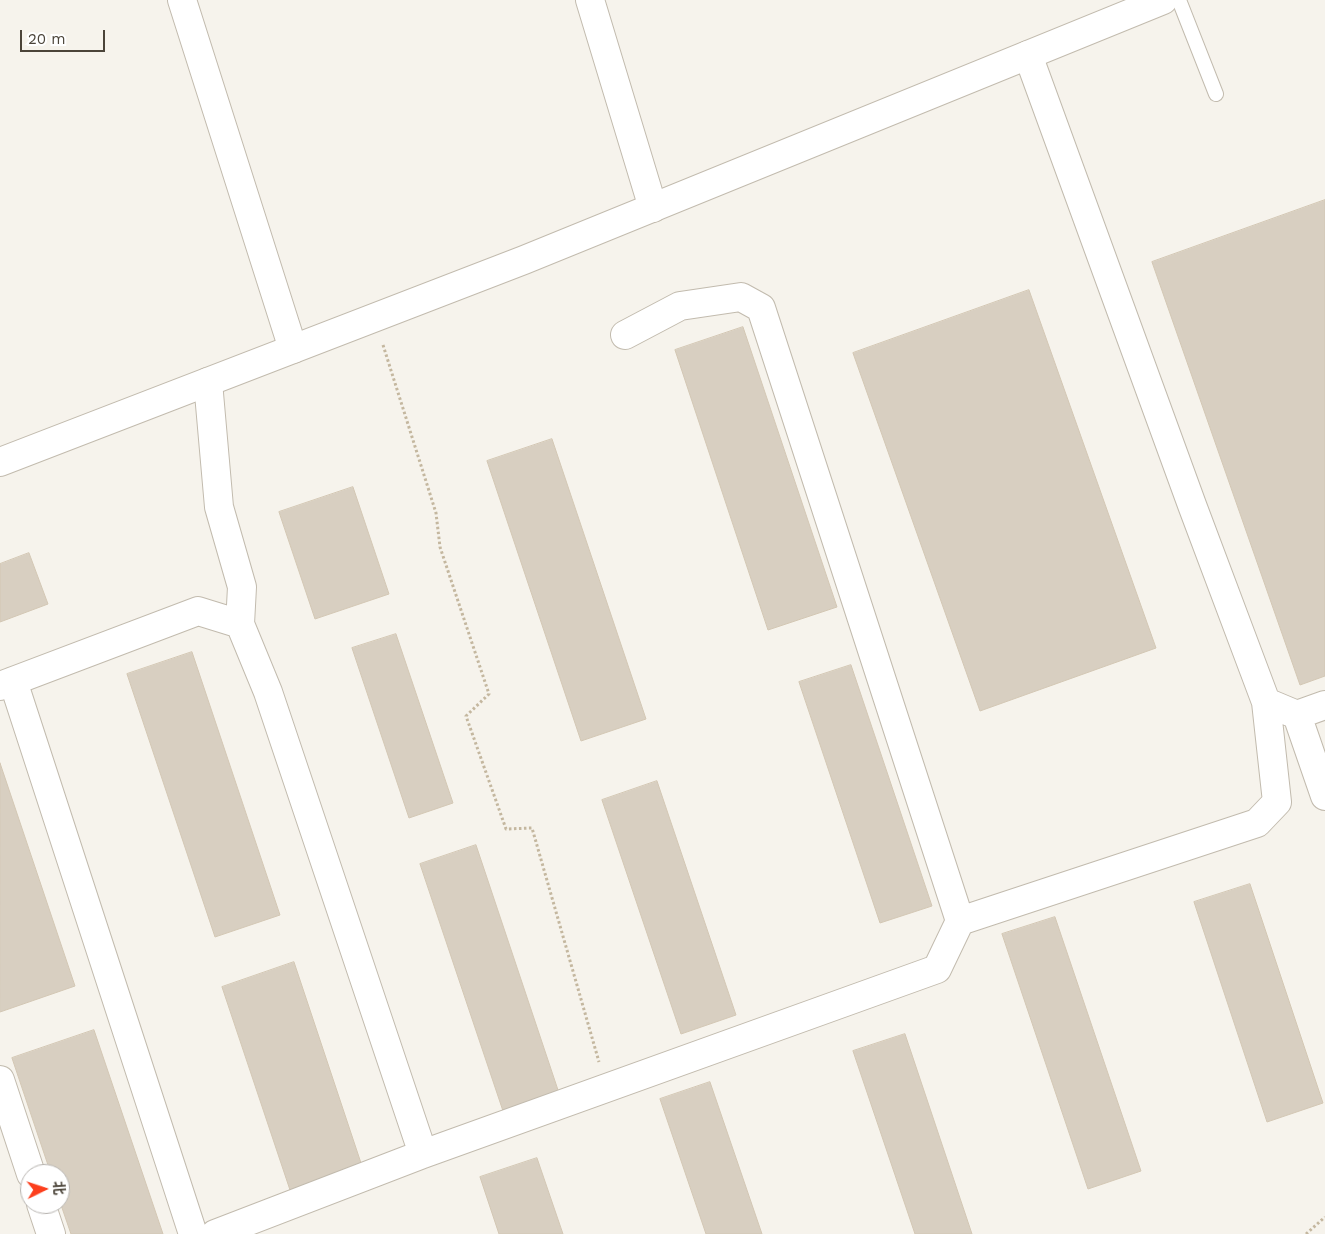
<!DOCTYPE html>
<meta charset="utf-8">
<style>
body{margin:0}
#map{position:relative;width:1325px;height:1234px;overflow:hidden;background:#f6f3ec;font-family:"Work Sans","Noto Sans SC",sans-serif}
canvas{display:block}
.north{position:absolute;left:20px;top:1164px;width:50px;height:50px;box-sizing:border-box;background:#fff;border:1px solid #b7b4b0;border-radius:50%;rotate:86deg;font-size:14px;font-weight:700;line-height:20px;text-align:center;color:#4b4439}
.north::after{content:'';display:block;margin:auto;width:18px;height:22px;background:#fc3f1d;clip-path:polygon(50% 0,100% 100%,50% 72%,0 100%)}
.scale{position:absolute;left:20px;top:30px;width:85px;height:22px;box-sizing:border-box;border:2px solid #4b4439;border-top:0;padding-left:6px;font-size:15px;line-height:18px;white-space:nowrap;color:#4b4439;-webkit-text-stroke:4px #fff;paint-order:stroke}
</style>
<div id="map">
<canvas width="1325" height="1234"></canvas>
<div class="north">北</div>
<div class="scale">20 m</div>
</div>
<script>
const g = document.querySelector('canvas').getContext('2d');
g.lineJoin = 'round';
function fill(path, color) {
  g.fillStyle = color;
  g.fill(path, 'evenodd');
}
function trace(path, color, width, dash) {
  g.strokeStyle = color;
  g.lineWidth = width;
  g.lineCap = dash ? 'butt' : 'round';
  g.setLineDash(dash || []);
  g.stroke(path);
}
const building = new Path2D(`
 M1325 200V676L1300 685 1152 262Z
 M1029 290 1156 648 980 711 853 353Z
 M743 327 837 607 768 630 675 350Z
 M552 439 646 719 581 741 487 461Z
 M353 487 389 594 315 619 279 512Z
 M29 553 48 604 0 622V564Z
 M396 634 453 803 409 818 352 648Z
 M192 652 280 915 215 937 127 674Z
 M851 665 932 906 880 923 799 682Z
 M0 763 75 986 0 1012Z
 M657 781 736 1015 681 1034 602 800Z
 M476 845 559 1093 503 1111 420 864Z
 M1250 884 1323 1103 1267 1122 1194 902Z
 M1055 917 1141 1171 1088 1189 1002 934Z
 M294 962 362 1166 290 1190 222 987Z
 M94 1030 163 1234H71L60 1202V1174H51L12 1058Z
 M905 1034 972 1234H915L853 1051Z
 M710 1082 762 1234H706L660 1099Z
 M537 1158 563 1234H499L480 1177Z`);
const path = new Path2D(`
 M383 345 436 513 440 547 489 694 466 716 506 829 532 828 599 1062
 M1306 1234 1325 1217`);
const service = new Path2D(`
 M1179 0 1216 94`);
const minor = new Path2D(`
 M182 0 293 349
 M590 0 653 208
 M1028 55 1192 505 1266 702 1297 715 1325 705
 M208 382 219 507 242 587 240 624 268 692 423 1154
 M13 681 193 1234
 M0 686 198 611 240 624
 M1297 715 1325 796
 M960 921 1257 823 1277 802 1266 702
 M0 1080 31 1174
 M41 1204 51 1234
 M215 1234 423 1154 937 969 960 921 761 308 741 297 680 306 625 335`);
const tertiary = new Path2D(`
 M0 462 524 260 1163 0`);
fill(building, '#d8cfc1');
trace(building, '#d3c7b4', 1);
trace(service, '#c2bbae', 16);
trace(minor, '#c2bbae', 30);
trace(tertiary, '#c2bbae', 30);
trace(path, '#c4b79f', 3, [2.5, 2.5]);
trace(service, '#fff', 14);
trace(minor, '#fff', 28);
trace(tertiary, '#fff', 28);
</script>
